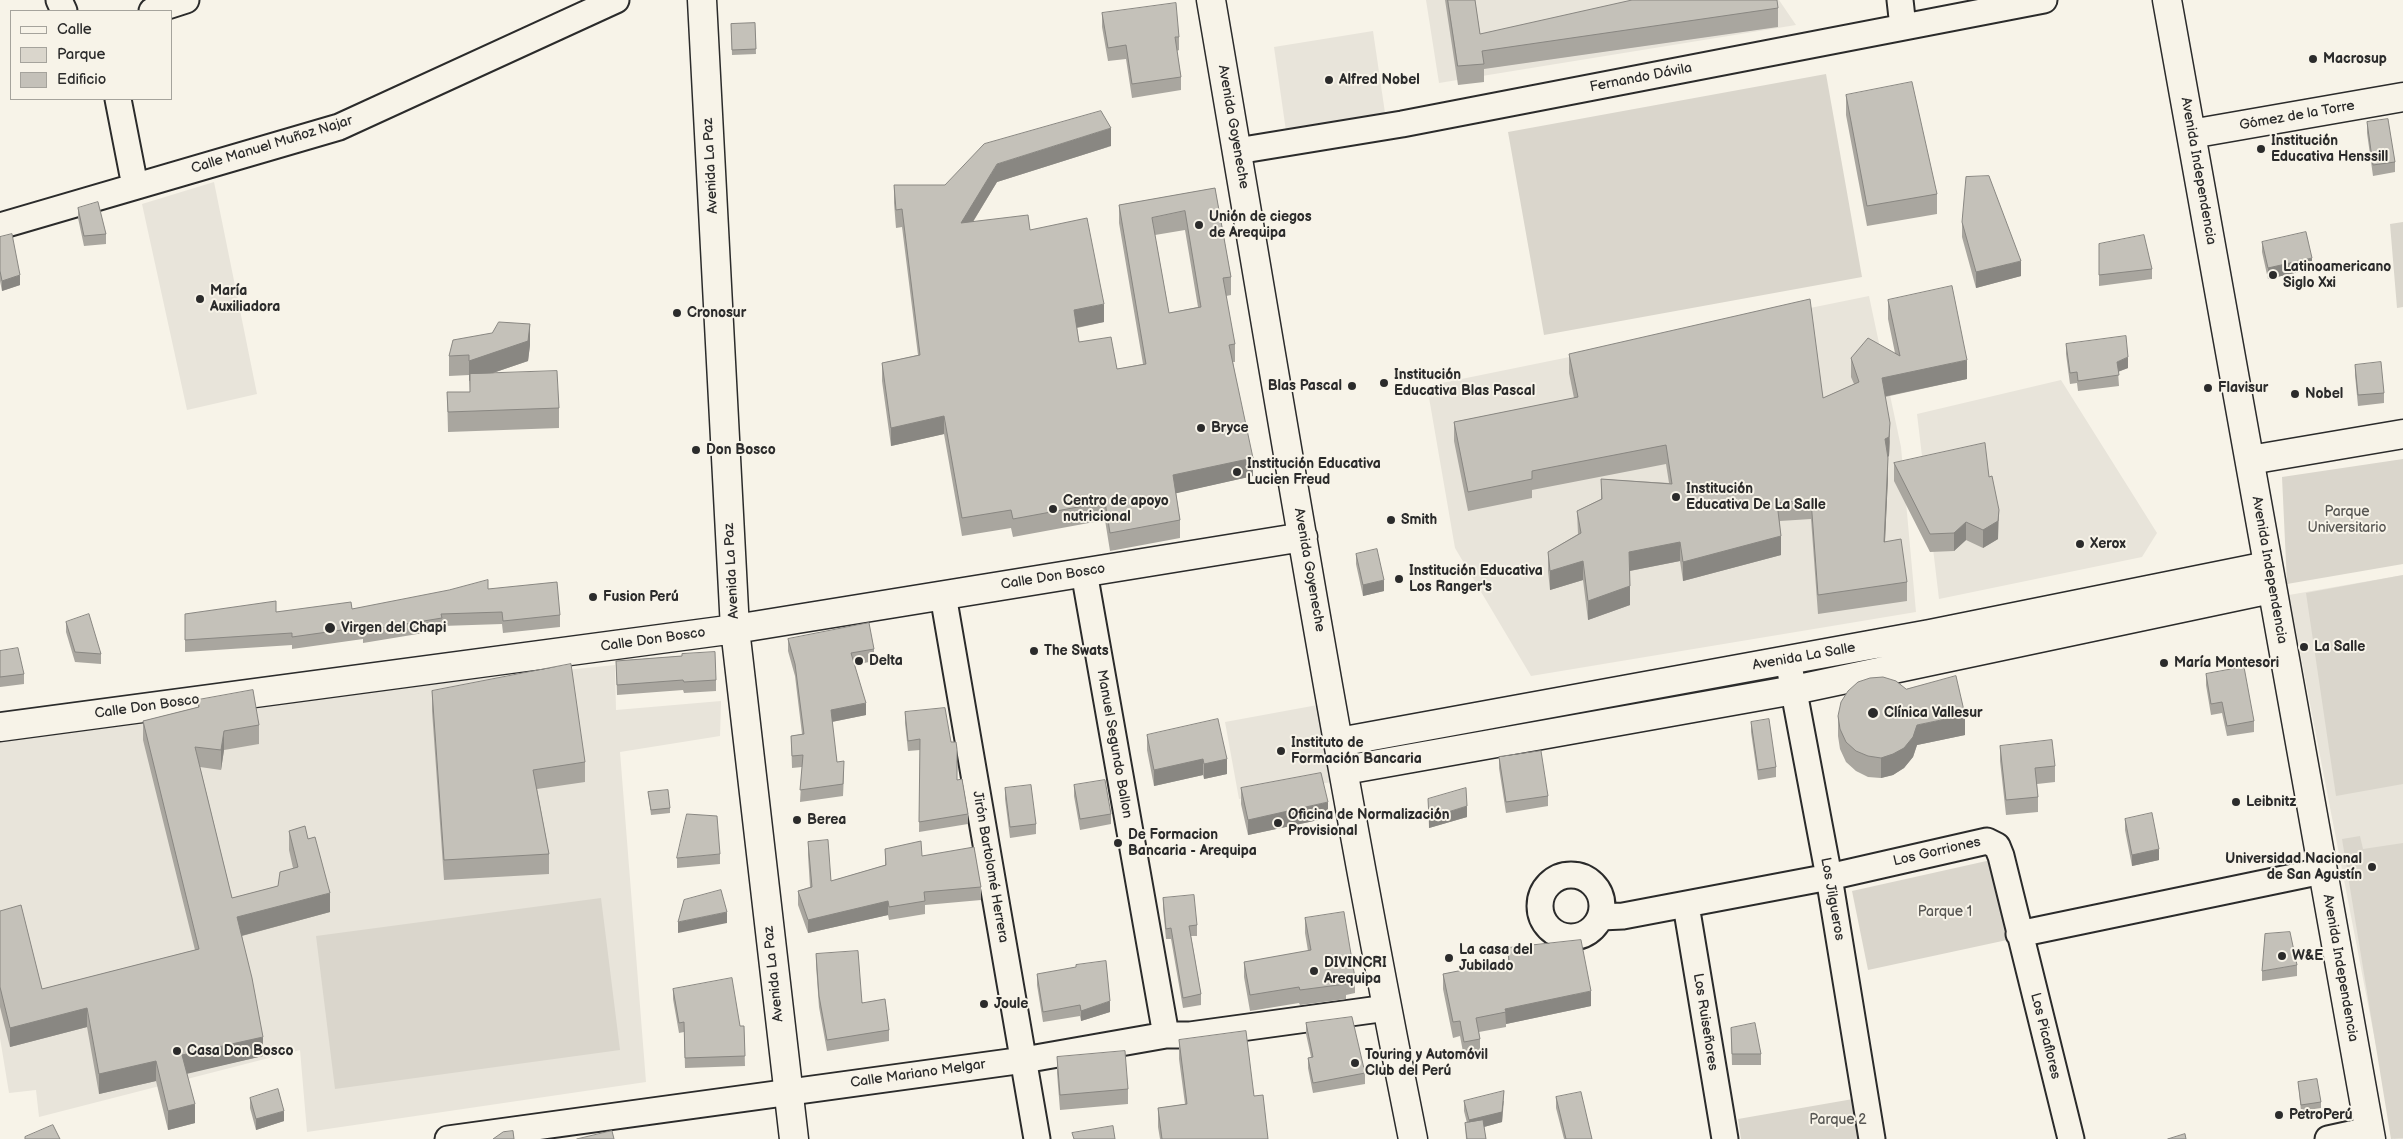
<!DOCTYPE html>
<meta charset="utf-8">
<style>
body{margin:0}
#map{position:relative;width:2403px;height:1139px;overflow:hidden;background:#f7f3e8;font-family:"Balsamiq Sans",sans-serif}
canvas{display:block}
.legend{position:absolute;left:10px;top:10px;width:162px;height:90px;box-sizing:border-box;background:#f7f3e8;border:1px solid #a5a39c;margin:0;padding:6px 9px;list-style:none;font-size:15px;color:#2b2b2b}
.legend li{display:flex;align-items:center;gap:10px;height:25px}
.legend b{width:25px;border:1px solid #a5a39c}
</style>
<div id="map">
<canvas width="2403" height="1139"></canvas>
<ul class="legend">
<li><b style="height:6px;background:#f7f3e8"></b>Calle</li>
<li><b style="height:14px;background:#dad6cc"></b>Parque</li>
<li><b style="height:14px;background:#c4c1b9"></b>Edificio</li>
</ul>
</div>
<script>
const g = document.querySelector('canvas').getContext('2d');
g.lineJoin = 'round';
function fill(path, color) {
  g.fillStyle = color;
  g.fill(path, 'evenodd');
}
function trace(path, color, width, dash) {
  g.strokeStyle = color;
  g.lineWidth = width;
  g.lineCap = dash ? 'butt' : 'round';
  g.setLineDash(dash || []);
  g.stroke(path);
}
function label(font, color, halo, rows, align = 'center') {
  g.font = font + ' "Balsamiq Sans",sans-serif';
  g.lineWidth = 4;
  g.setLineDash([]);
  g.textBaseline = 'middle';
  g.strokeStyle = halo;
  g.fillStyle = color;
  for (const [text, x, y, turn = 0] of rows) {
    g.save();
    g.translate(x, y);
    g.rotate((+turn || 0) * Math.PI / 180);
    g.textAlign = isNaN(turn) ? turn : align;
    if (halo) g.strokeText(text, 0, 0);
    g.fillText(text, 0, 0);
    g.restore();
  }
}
const built = new Path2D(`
 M1426 0H1779L1796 25 1439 83Z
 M1373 31 1385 113 1286 131 1274 47Z
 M214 182 257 394 187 410 142 204Z
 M1869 296 1901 447 1916 612 1531 676 1455 548 1427 386Z
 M2061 380 2157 533 2142 557 1939 599 1917 414Z
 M2403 575V1139H2394L2289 595Z
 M615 665 616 710 721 701 720 736 620 752 646 1082 307 1132 300 1050 39 1117 36 1090 9 1093 0 1038V737L160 711Z
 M1323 704 1337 781 1239 799 1225 722Z`);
const green = new Path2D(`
 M1826 74 1862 277 1544 335 1508 132Z
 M2403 222V307L2397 308 2390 224Z
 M2403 459V564L2287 584 2282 477Z
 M2403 575V784L2336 796 2306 593Z
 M2360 836 2363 849 2403 843V1138L2391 1139 2342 839Z
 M1991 860 2007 940 1868 970 1852 891Z
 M601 898 620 1050 335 1089 316 936Z
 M1853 1099 1860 1139H1741L1738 1119Z`);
const street = new Path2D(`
 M59 0 64 11
 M1900 0 1903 27
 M152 11 186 0
 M118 99 135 186
 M1237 151 1402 124 2044 0
 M0 226 339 127 616 0
 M1084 572 1166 1035
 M943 595 1037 1139
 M1788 660 1829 877 1872 1139
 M1540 906a31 31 0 1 1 62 0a31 31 0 1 1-62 0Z
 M1686 905 1725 1139
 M1601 917 1623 916 1829 877 1987 841 1997 846 2001 856 2071 1139
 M2019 934 2322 871
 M448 1139 1024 1060 1166 1035H1190L1387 1008
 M2328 1139 2369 1130`);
const secondary = new Path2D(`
 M702 0 735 629 794 1139
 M1211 0C1276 380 1337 761 1413 1139
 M2167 0 2371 1139
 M2191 134 2403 97
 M2250 460 2403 434
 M0 727 735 629 1303 537
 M1339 742 1930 634 2267 566
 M1345 770 1794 690 2271 589`);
const wall = new Path2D(`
 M1445 0H1475L1480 34 1778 8V27L1484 69V82L1458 85Z
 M1102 13 1179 37V50L1177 51 1181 77V90L1132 98 1126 59 1108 61 1102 27Z
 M755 23 756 54 732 55 731 24Z
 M1846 95 1937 194V214L1867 226 1846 115Z
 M2367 122 2395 162V172L2373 176 2367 133Z
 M1111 146 997 182 973 222 1030 230 1104 322 1077 328 1079 342 1117 369 1143 364 1119 223V205L1215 188 1231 277V295L1226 296 1235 344V362H1233L1253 476 1176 493 1180 520V538L1110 551 1105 520 1013 537 1011 528 962 536 944 434 891 446 882 381V363L918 355 902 227 896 228 894 203V185H945ZM1185 230 1198 307 1169 313 1155 235Z
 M78 208 106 234V244L84 246 78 218Z
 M1962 222 2021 276 1976 288 1962 237Z
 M0 237 20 285 2 291 0 281Z
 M2262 242 2312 269 2268 279 2262 252Z
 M2099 244 2152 269V279L2099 286Z
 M1888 300 1967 379 1885 397 1890 442 1889 456 1888 457V477L1885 542 1907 582V601L1818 614 1811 519 1780 521 1781 555 1683 581 1680 561 1630 571V605L1588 620 1583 580 1550 590 1548 571V552L1578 534 1577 511 1601 499V479L1669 483 1666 464 1532 490V498L1468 511 1454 441V422L1574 398 1569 373V354L1823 398 1854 384 1851 377V358L1895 353 1888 319Z
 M2066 344 2128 368 2118 372 2119 386 2078 391 2077 383 2070 384 2066 354Z
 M530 345 528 361 493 373 559 408V428L448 432 447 392H470L469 375 449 376V356Z
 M2355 365 2384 393V403L2358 406 2355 375Z
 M1894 463 1989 477 1998 539 1983 548 1966 540 1954 551 1930 552 1894 481Z
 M1356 554 1384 591 1363 596 1356 564Z
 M488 589 560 615V627L503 633 502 624 442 626V630L363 643V639L292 649V645L185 652V614L276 612 352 609Z
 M66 622 101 654V664L75 662 66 632Z
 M788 639 874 649V661L854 665 866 715 832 722 837 762 844 773 843 796 800 802 802 767 792 768 791 736 802 734 795 676 788 651Z
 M0 651 24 674V684L0 687Z
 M682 656 716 680V691L684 693 683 690 617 695 616 661Z
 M2206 674 2254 721V732L2227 736 2222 713 2211 715 2206 685Z
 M432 691 585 762V782L537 789 549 854V874L444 880 432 711Z
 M198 700 259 725V744L224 750 221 770 200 767 232 898 278 886 293 868 289 850V831L308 839 330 912 242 936 263 1056 187 1073 195 1123 168 1130 156 1081 99 1094 87 1027 10 1047 0 1007V911L42 989 195 950 143 740V721L198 707Z
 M905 712 957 780 968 814V824L919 832 920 750 908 751 905 723Z
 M1838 716 1965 735 1917 745 1913 757 1904 768 1893 775 1881 778 1868 777 1856 771 1846 762 1840 749 1838 736Z
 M1751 722 1776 767V777L1758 780 1751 732Z
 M1147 735 1227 759V774L1204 779 1203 775 1154 786 1147 750Z
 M2000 746 2055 766V782L2037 784 2038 797V812L2006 815 2000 761Z
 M1499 757 1548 796V806L1506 813 1499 768Z
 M1074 785 1111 814V824L1080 830 1074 796Z
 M1005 788 1036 824V834L1010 838 1005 799Z
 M1241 788 1328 818 1248 835 1241 804Z
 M648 792 670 808V813L651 815Z
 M1428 799 1467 817 1429 828Z
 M2125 819 2159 860 2132 866 2125 830Z
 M808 842 831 881 885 865V849L922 856 981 887V900L925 905V914L889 920 888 915 808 933 798 905V891L810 887 808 855Z
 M720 854V864L677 868V858Z
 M1163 898 1197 925V936H1191L1201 994V1005L1183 1008 1171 939H1166L1163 908Z
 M1305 918 1355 978V993L1346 995V999L1300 1005 1299 1003 1250 1011 1244 977V962L1308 951 1305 933Z
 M1508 948 1591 1006 1506 1024V1027L1479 1032 1480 1039V1054L1464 1057 1460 1036 1453 1038 1443 989V974L1508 961Z
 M816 954 889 1030V1041L827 1051 819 1007 816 965Z
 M2297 965V976L2262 981V971Z
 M1037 974 1110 1012 1081 1021 1080 1016 1043 1022 1037 985Z
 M673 989 740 1026H744L745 1066 685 1068 684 1032 679 1033 673 999Z
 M1306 1023 1365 1073V1084L1313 1093 1308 1068V1058L1311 1057 1306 1034Z
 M1731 1028 1761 1054V1065H1732Z
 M1179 1040 1254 1096 1268 1139H1160L1158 1127V1108L1185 1104 1179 1059Z
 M1057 1057 1128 1089V1104L1060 1110 1057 1073Z
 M2298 1082 2321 1102V1108L2301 1111Z
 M1556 1097 1592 1139H1564L1556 1108Z
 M250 1098 284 1121 256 1130 250 1108Z
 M1464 1101H1504L1502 1122 1484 1127 1486 1139H1466L1465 1123H1467L1464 1111Z`);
const shadedWall = new Path2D(`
 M1111 128V146L997 182 961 241V223L997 164Z
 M2312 258V269L2268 279V268Z
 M2021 261V276L1976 288V272Z
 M20 275V285L2 291V281Z
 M1104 304V322L1074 328V310Z
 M530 324V345L528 361 469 381V361Z
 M2128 357V368L2117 372V362Z
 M1967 360V379L1882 397V378Z
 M944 416V434L891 446V428Z
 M1890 423 1889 456 1885 458V439Z
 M1253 458V476L1173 494V475Z
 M1888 458V477L1884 561V542Z
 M1999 510 1998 539 1983 548V530Z
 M1966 522V540L1954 551V533Z
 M1781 536V555L1683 581V562Z
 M1680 542V561L1629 571V552Z
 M1583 561V580L1550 590V571Z
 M1384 580V591L1363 596V585Z
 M1630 586V605L1588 620V601Z
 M866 703V715L831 722V710Z
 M1965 715V735L1917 745 1913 757 1904 768 1893 775 1881 778V758L1917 725Z
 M224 731V750L221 770V750Z
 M1203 759V775L1154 786V770Z
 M1227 759V774L1204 779V764Z
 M1328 802V818L1248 835V820Z
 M1467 806V817L1429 828V818Z
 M2159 849V860L2132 866V855Z
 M330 893V912L237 937V917Z
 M888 901V915L808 933V920Z
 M727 912V923L678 933V922Z
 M1591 991V1006L1506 1024 1505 1009Z
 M1110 1001V1012L1081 1021V1011Z
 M87 1008V1027L10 1047V1028Z
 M263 1037V1056L182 1075V1055Z
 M156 1061V1081L99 1094V1074Z
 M1504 1091 1502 1122 1469 1131V1120Z
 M195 1104V1123L168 1130V1111Z
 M284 1111V1121L256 1130V1119Z`);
const building = new Path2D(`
 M1448 0H1475L1480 34 1632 0H1777L1778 8 1482 51 1484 64 1458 66Z
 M1176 3 1179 37H1175L1181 77 1132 84 1126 45 1108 48 1102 13Z
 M755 23 756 49 732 50 731 24Z
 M1912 82 1937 194 1867 206 1846 95Z
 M1101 111 1111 128 997 164 961 223 1028 215 1030 230 1087 218 1104 304 1074 310 1079 342 1111 337 1117 369 1146 364 1119 205 1215 188 1231 277 1223 278 1235 344 1229 345 1253 458 1173 475 1180 520 1110 533 1105 502 1013 519 1011 510 962 518 944 416 891 428 882 363 920 355 902 209 896 210 894 185H945L984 144ZM1185 211 1201 307 1169 313 1152 218Z
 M2388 119 2395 162 2373 165 2367 122Z
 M1989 176 2021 261 1976 272 1962 222 1966 177Z
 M98 202 106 234 84 236 78 208Z
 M2306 232 2312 258 2268 268 2262 242Z
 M12 234 20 275 2 281 0 271V237Z
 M2144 235 2152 269 2099 275V244Z
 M1952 286 1967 360 1882 378 1890 423 1889 437 1885 439 1888 458 1884 542 1901 539 1907 582 1818 595 1811 500 1777 503 1781 536 1683 562 1680 542 1629 552 1630 586 1588 601 1583 561 1550 571 1548 552 1581 533 1577 511 1602 499 1601 479 1672 484 1666 445 1532 471V479L1468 492 1454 422 1578 397 1569 354 1810 299 1823 398 1859 382 1851 358 1868 338 1900 356 1888 300Z
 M499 322 530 324 528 341 469 361V355L449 356 453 340 492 333Z
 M2126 336 2128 357 2117 362 2119 375 2078 381 2077 372 2070 373 2066 344Z
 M2381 362 2384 393 2358 395 2355 365Z
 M557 371 559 408 448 412 447 392H470V374Z
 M1985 443 1989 477 1992 476 1999 510 1998 521 1983 530 1966 522 1954 533 1930 534 1894 463Z
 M1377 549 1384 580 1363 585 1356 554Z
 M488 580V589L557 582 560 615 503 621 502 612 441 614 442 618 363 631V627L292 637V633L185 640V614L276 601V612L351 602 352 609 449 590Z
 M89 614 101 654 75 652 66 622Z
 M869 623 874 649 851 653 866 703 831 710 837 762 844 761 843 784 800 790 803 755 792 756 791 736 804 734 795 664 788 639Z
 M18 648 24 674 0 677V651Z
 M715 652 716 680 684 682 683 680 617 685 616 661 682 656V654Z
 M571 664 585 762 533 770 549 854 444 860 432 691Z
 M2244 667 2254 721 2227 726 2222 702 2211 704 2206 674Z
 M1956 676 1965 715 1917 725 1913 737 1904 748 1893 754 1881 758 1868 756 1856 751 1846 742 1840 729 1838 716 1841 702 1848 691 1858 682 1870 678 1883 677 1896 681 1906 689Z
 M253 690 259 725 224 731 221 750 195 747 232 898 278 886 280 872 298 867 289 831 305 826 308 839 315 837 330 893 237 917 252 978 263 1037 182 1055 195 1104 168 1111 156 1061 99 1074 87 1008 10 1028 0 987V911L21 905 42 989 199 949 143 721 199 707 198 700Z
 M945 708 951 742H956L957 749V780L962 779 968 814 919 822 920 739 908 741 905 712Z
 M1218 719 1227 759 1204 764 1203 759 1154 770 1147 735Z
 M1769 719 1776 767 1758 770 1751 722Z
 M2052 740 2055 766 2035 768 2038 797 2006 800 2000 746Z
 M1541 751 1548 796 1506 802 1499 757Z
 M1321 773 1328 802 1248 820 1241 788Z
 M1105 780 1111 814 1080 819 1074 785Z
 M1031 785 1036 824 1010 827 1005 788Z
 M1466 788 1467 806 1429 818 1428 799Z
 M668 790 670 808 651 810 648 792Z
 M2152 813 2159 849 2132 855 2125 819Z
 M687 814 717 816 720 854 677 858Z
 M828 840 831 881 886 865 885 849 921 841 922 856 974 847 981 887 924 892 925 901 889 907 888 901 808 920 798 891 812 887 808 842Z
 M721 890 727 912 678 922 684 900Z
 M1194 895 1197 925 1189 926 1201 994 1183 998 1171 928 1166 929 1163 898Z
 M1344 912 1355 978 1345 980 1346 984 1300 990 1299 987 1250 995 1244 962 1311 950 1305 918Z
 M2290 932 2297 965 2262 971 2265 934Z
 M1581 940 1591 991 1505 1009 1506 1012 1476 1018 1480 1039 1464 1042 1460 1021 1453 1022 1443 974 1509 961 1508 948Z
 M858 951 862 1003 885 999 889 1030 827 1040 819 996 816 954Z
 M1106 961 1110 1001 1081 1011 1080 1005 1043 1012 1037 974 1076 967V965Z
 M732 978 740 1026H744L745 1056 685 1058 684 1022 679 1023 673 989Z
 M1352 1017 1365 1073 1313 1083 1308 1058 1313 1057 1306 1023Z
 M1755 1023 1761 1054H1732L1731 1028Z
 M1246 1031 1254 1096 1263 1095 1268 1139H1162L1158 1108 1187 1104 1179 1040Z
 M1125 1051 1128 1089 1060 1095 1057 1057Z
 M2317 1079 2321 1102 2301 1105 2298 1082Z
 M278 1089 284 1111 256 1119 250 1098Z
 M1504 1091 1502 1112 1469 1120 1464 1101Z
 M1581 1092 1592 1139H1566L1556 1097Z
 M1483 1120 1486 1139H1467L1465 1123Z
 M53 1125 60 1139H25V1137Z
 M1113 1126 1115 1139H1074L1072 1133Z
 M513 1131 514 1139H493L503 1132Z
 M612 1131 614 1139H577Z
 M2185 1134 2186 1139H2168Z`);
const markers = [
 [2313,59,5,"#2b2b2b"],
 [1329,80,5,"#2b2b2b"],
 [2261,149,5,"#2b2b2b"],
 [1199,225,5,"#2b2b2b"],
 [2273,275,5,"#2b2b2b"],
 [200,299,5,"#2b2b2b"],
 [677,313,5,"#2b2b2b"],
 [1384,383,5,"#2b2b2b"],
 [1352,386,5,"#2b2b2b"],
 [2208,388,5,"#2b2b2b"],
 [2295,394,5,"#2b2b2b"],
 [1201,428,5,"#2b2b2b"],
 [696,450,5,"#2b2b2b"],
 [1237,472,5,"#2b2b2b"],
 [1676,497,5,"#2b2b2b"],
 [1053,509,5,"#2b2b2b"],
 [1391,520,5,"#2b2b2b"],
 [2080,544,5,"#2b2b2b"],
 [1399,579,5,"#2b2b2b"],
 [593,597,5,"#2b2b2b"],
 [330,628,6,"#2b2b2b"],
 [2304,647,5,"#2b2b2b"],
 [1034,651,5,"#2b2b2b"],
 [859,661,5,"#2b2b2b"],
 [2164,663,5,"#2b2b2b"],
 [1873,713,6,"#2b2b2b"],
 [1281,751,5,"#2b2b2b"],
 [2236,802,5,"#2b2b2b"],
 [797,820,5,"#2b2b2b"],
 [1278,823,5,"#2b2b2b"],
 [1118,843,5,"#2b2b2b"],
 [2372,867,5,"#2b2b2b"],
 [2282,956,5,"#2b2b2b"],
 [1449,958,5,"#2b2b2b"],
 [1314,971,5,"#2b2b2b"],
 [984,1004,5,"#2b2b2b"],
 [177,1051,5,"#2b2b2b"],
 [1355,1063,5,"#2b2b2b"],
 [2279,1115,5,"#2b2b2b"]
];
const poiNames = [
 ["Macrosup",2323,59],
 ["Alfred Nobel",1339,80],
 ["Institución",2271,141],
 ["Educativa Henssill",2271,157],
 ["Unión de ciegos",1209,217],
 ["de Arequipa",1209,233],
 ["Latinoamericano",2283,267],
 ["Siglo Xxi",2283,283],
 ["María",210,291],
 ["Auxiliadora",210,307],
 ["Cronosur",687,313],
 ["Institución",1394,375],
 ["Educativa Blas Pascal",1394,391],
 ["Blas Pascal",1342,386,"right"],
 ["Flavisur",2218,388],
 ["Nobel",2305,394],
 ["Bryce",1211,428],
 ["Don Bosco",706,450],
 ["Institución Educativa",1247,464],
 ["Lucien Freud",1247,480],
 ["Institución",1686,489],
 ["Educativa De La Salle",1686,505],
 ["Centro de apoyo",1063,501],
 ["nutricional",1063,517],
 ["Smith",1401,520],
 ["Xerox",2090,544],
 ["Institución Educativa",1409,571],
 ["Los Ranger's",1409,587],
 ["Fusion Perú",603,597],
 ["Virgen del Chapi",341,628],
 ["La Salle",2314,647],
 ["The Swats",1044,651],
 ["Delta",869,661],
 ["María Montesori",2174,663],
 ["Clínica Vallesur",1884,713],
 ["Instituto de",1291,743],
 ["Formación Bancaria",1291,759],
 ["Leibnitz",2246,802],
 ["Oficina de Normalización",1288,815],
 ["Provisional",1288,831],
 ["Berea",807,820],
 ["De Formacion",1128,835],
 ["Bancaria - Arequipa",1128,851],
 ["Universidad Nacional",2362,859,"right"],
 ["de San Agustín",2362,875,"right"],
 ["La casa del",1459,950],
 ["Jubilado",1459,966],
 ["W&E",2292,956],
 ["DIVINCRI",1324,963],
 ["Arequipa",1324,979],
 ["Joule",994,1004],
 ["Casa Don Bosco",187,1051],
 ["Touring y Automóvil",1365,1055],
 ["Club del Perú",1365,1071],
 ["PetroPerú",2289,1115]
];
const streetNames = [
 ["Fernando Dávila",1641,78,-11],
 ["Gómez de la Torre",2297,116,-10],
 ["Avenida Goyeneche",1233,127,80],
 ["Calle Manuel Muñoz Najar",272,145,-17],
 ["Avenida La Paz",711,166,-93],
 ["Avenida Independencia",2198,171,80],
 ["Avenida Goyeneche",1309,570,80],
 ["Avenida Independencia",2269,570,80],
 ["Avenida La Paz",732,571,-93],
 ["Calle Don Bosco",1053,577,-9],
 ["Calle Don Bosco",653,640,-8],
 ["Avenida La Salle",1804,657,-10],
 ["Calle Don Bosco",147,707,-8],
 ["Manuel Segundo Ballon",1114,744,80],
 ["Los Gorriones",1937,852,-13],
 ["Jirón Bartolomé Herrera",990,867,80],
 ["Los Jilgueros",1832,899,80],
 ["Avenida Independencia",2340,968,80],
 ["Avenida La Paz",774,974,-96],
 ["Los Ruiseñores",1705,1022,81],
 ["Los Picaflores",2045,1036,76],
 ["Calle Mariano Melgar",918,1074,-8]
];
const parkNames = [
 ["Parque",2347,512],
 ["Universitario",2347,528],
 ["Parque 1",1945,912],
 ["Parque 2",1838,1120]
];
fill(built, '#e8e4da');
fill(green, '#dad6cc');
trace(street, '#2b2b2b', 29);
trace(secondary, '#2b2b2b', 31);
trace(street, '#f7f3e8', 25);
trace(secondary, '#f7f3e8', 28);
fill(wall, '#a9a69f');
fill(shadedWall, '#898782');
fill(building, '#c4c1b9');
trace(building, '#898782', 1);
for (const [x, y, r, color] of markers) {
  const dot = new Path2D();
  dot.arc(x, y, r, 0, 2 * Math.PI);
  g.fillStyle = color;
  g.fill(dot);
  trace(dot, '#f7f3e8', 2);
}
label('bold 14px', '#2b2b2b', '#f7f3e8', poiNames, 'left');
label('14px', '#2b2b2b', '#f7f3e8', streetNames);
label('14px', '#575653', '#f7f3e8', parkNames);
</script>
